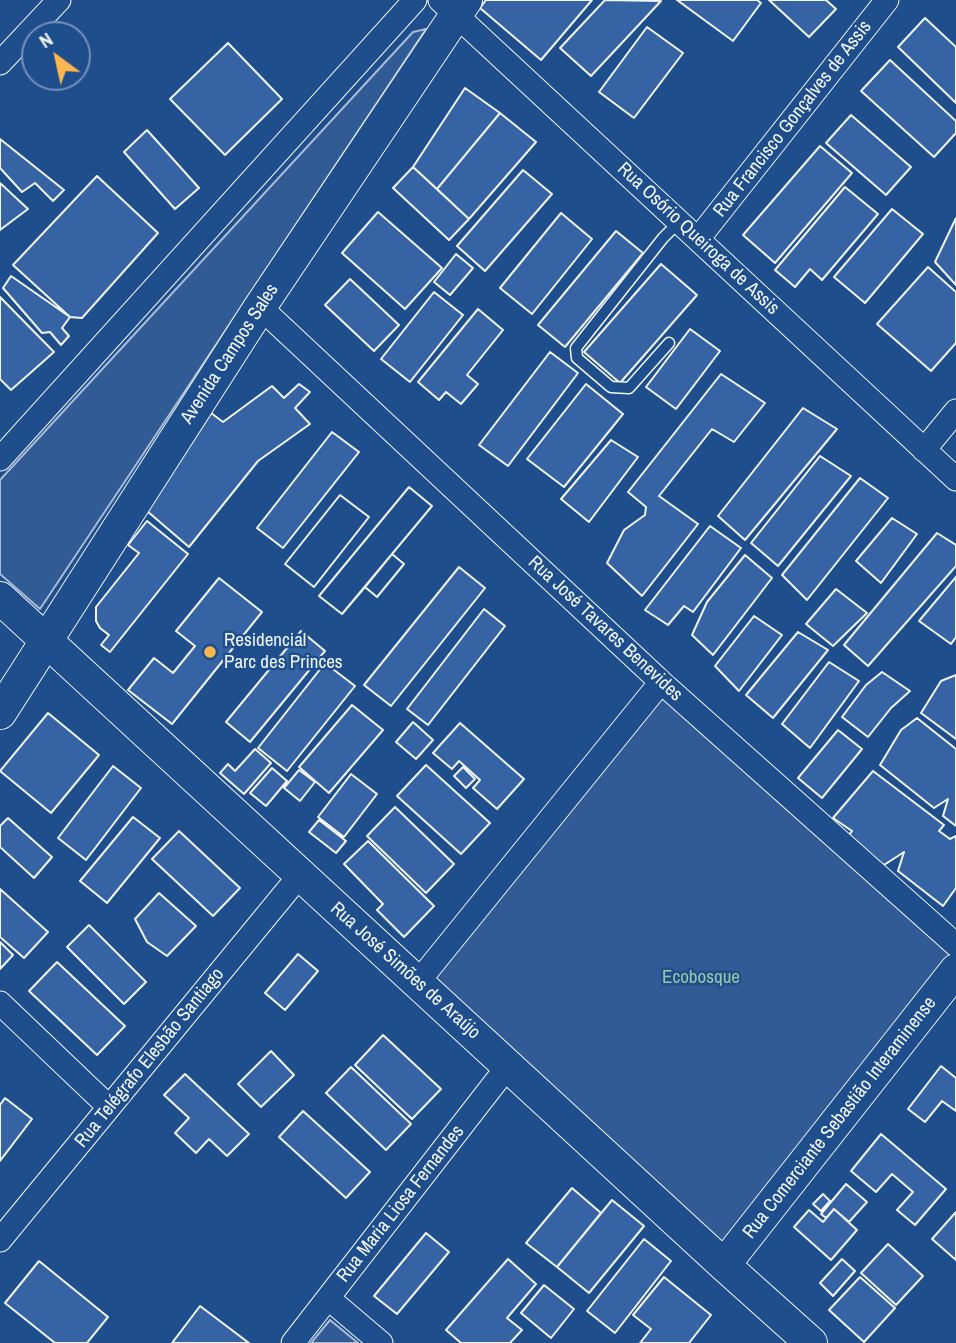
<!DOCTYPE html>
<meta charset="utf-8">
<style>
body{margin:0}
#map{position:relative;width:956px;height:1343px;overflow:hidden;background:#1f4e8c;font-family:"Archivo Narrow",sans-serif}
canvas{display:block}
.north{position:absolute;left:21px;top:21px;width:70px;height:70px;box-sizing:border-box;background:#1f4e8c;border:2px solid #7391ba;border-radius:50%;rotate:327deg;font-size:19px;font-weight:700;line-height:28px;text-align:center;color:#f2f6ff}
.north::after{content:'';display:block;margin:auto;width:24px;height:32px;background:#ffb74d;clip-path:polygon(50% 0,100% 100%,50% 72%,0 100%)}
</style>
<div id="map">
<canvas width="956" height="1343"></canvas>
<div class="north">N</div>
</div>
<script>
const g = document.querySelector('canvas').getContext('2d');
g.lineJoin = 'round';
function fill(path, color) {
  g.fillStyle = color;
  g.fill(path, 'evenodd');
}
function trace(path, color, width, dash) {
  g.strokeStyle = color;
  g.lineWidth = width;
  g.lineCap = dash ? 'butt' : 'round';
  g.setLineDash(dash || []);
  g.stroke(path);
}
function label(font, color, halo, rows, align = 'center') {
  g.font = font + ' "Archivo Narrow",sans-serif';
  g.lineWidth = 5;
  g.setLineDash([]);
  g.textBaseline = 'middle';
  g.strokeStyle = halo;
  g.fillStyle = color;
  for (const [text, x, y, turn = 0] of rows) {
    g.save();
    g.translate(x, y);
    g.rotate((+turn || 0) * Math.PI / 180);
    g.textAlign = isNaN(turn) ? turn : align;
    if (halo) g.strokeText(text, 0, 0);
    g.fillText(text, 0, 0);
    g.restore();
  }
}
const built = new Path2D(`
 M426 29 40 609 0 574V480L413 32Z
 M661 682 956 945V970L724 1265 418 982Z
 M330 1320 358 1343H311Z`);
const building = new Path2D(`
 M486 0H592L541 60 480 8Z
 M605 0 661 1 591 76 560 48Z
 M677 0H757L761 3 733 41Z
 M769 0H826L836 9 809 37Z
 M925 18 956 47V103L898 47Z
 M647 27 683 53 634 118 599 92Z
 M228 43 282 99 225 155 170 99Z
 M890 60 956 121V133L934 157 861 91Z
 M465 88 500 113 437 189 413 167Z
 M500 113 536 142 469 219 437 189Z
 M851 115 911 167 886 195 826 143Z
 M147 130 199 188 175 209 124 152Z
 M0 139 64 190 53 201 35 183 22 192 0 168Z
 M820 146 852 173 775 263 743 235Z
 M413 167 469 219 449 240 393 188Z
 M523 170 552 194 485 271 457 246Z
 M97 176 158 233 82 318 70 317 13 265Z
 M0 183 28 209 0 230Z
 M845 187 878 214 822 280 810 269 795 287 775 270Z
 M892 209 923 234 865 303 834 277Z
 M378 212 442 268 405 309 342 253Z
 M561 213 592 239 532 314 500 288Z
 M956 218V285L935 262Z
 M616 231 643 253 565 347 538 325Z
 M456 254 473 268 450 295 434 282Z
 M661 264 697 295 620 383 584 352Z
 M928 267 956 292V343L931 371 877 324Z
 M11 276 70 317 62 328 69 336 61 345 50 332 42 333 3 288Z
 M350 279 399 325 374 351 325 305Z
 M434 292 463 315 410 382 381 359Z
 M0 297 54 352 11 390 0 379Z
 M478 309 503 330 467 375 478 384 461 404 446 392 439 400 418 382Z
 M690 329 720 351 676 409 646 387Z
 M550 352 578 373 508 466 479 445Z
 M721 374 765 403 734 442 712 429 659 496 698 524 642 596 607 563 624 530 645 515 646 507 628 492Z
 M299 384 310 392 295 408 310 424 258 461 189 547 147 511 211 413 223 422 272 386 284 398Z
 M586 384 623 414 564 487 527 459Z
 M803 408 837 429 745 540 718 516Z
 M332 432 359 452 283 548 257 528Z
 M611 440 638 457 589 522 561 499Z
 M820 456 851 476 778 566 751 543Z
 M860 478 888 498 807 600 782 575Z
 M409 487 432 506 342 614 319 596Z
 M409 487 432 506 392 554 404 564 377 597 365 587 342 614 319 596Z
 M340 495 369 517 314 587 285 564Z
 M340 495 369 517 314 587 285 564Z
 M892 518 917 534 881 583 856 561Z
 M147 521 188 554 110 652 101 645 109 635 100 628 96 621V607L139 553 128 545Z
 M710 526 741 548 693 612 684 606 668 625 645 610Z
 M937 533 956 545V566L868 666 844 645Z
 M392 554 404 564 377 597 365 587Z
 M745 555 772 578 713 655 692 635 707 602Z
 M459 567 485 588 391 706 364 685Z
 M956 577V637L951 644 919 621Z
 M219 578 262 612 172 724 128 690 154 658 173 673 195 646 176 631Z
 M836 589 867 613 833 646 806 624Z
 M484 609 505 626 428 725 407 709Z
 M754 616 782 635 739 691 715 666Z
 M301 631 325 651 250 742 226 722Z
 M798 632 828 650 773 718 746 695Z
 M829 662 859 681 810 748 782 724Z
 M325 663 355 686 287 771 258 748Z
 M882 672 910 691 891 708 868 737 842 717 866 685Z
 M956 675V739L921 713 941 681Z
 M352 705 383 730 329 793 299 767Z
 M48 713 99 755 51 813 0 771Z
 M917 718 956 749V826L943 816 948 799 934 808 880 765 901 730Z
 M413 722 433 740 416 759 396 742Z
 M460 723 524 779 497 809 473 788 480 780 459 761 452 769 433 753Z
 M838 730 862 749 822 798 798 778Z
 M255 749 271 763 244 794 220 773 228 764 235 771Z
 M426 765 490 823 461 854 397 796Z
 M113 766 141 788 86 860 58 838Z
 M463 767 475 779 466 788 454 776Z
 M272 768 287 781 266 806 250 793Z
 M299 770 315 782 300 801 284 788Z
 M873 771 944 825 939 831 950 839 956 836V888L943 906 898 871 904 852 884 865 847 838 852 831 833 818Z
 M351 774 377 794 344 837 318 817Z
 M395 807 454 864 426 893 367 836Z
 M133 817 160 838 107 903 80 881Z
 M8 818 52 857 34 878 0 847V826Z
 M319 820 346 841 336 853 309 832Z
 M179 831 240 888 213 916 152 859Z
 M368 841 434 906 404 937 377 910 383 904 344 864Z
 M0 889 48 932 24 958 0 937Z
 M159 893 196 926 167 956 147 942 135 919Z
 M89 925 146 982 124 1004 67 947Z
 M0 942 13 955 0 969Z
 M298 954 318 971 285 1010 265 993Z
 M57 962 125 1026 97 1055 29 991Z
 M383 1035 441 1089 412 1119 355 1065Z
 M271 1051 294 1075 261 1107 238 1084Z
 M941 1066 956 1078V1111L942 1101 925 1122 908 1109Z
 M351 1067 411 1124 386 1150 326 1093Z
 M185 1074 249 1134 227 1156 209 1139 196 1153 175 1133 189 1118 164 1095Z
 M5 1098 32 1119 0 1161V1105Z
 M303 1111 370 1172 346 1198 279 1137Z
 M881 1134 946 1189 915 1225 897 1210 913 1192 892 1174 876 1192 851 1171Z
 M846 1184 867 1202 849 1222 834 1209 826 1218 821 1214Z
 M572 1188 601 1213 557 1267 526 1243Z
 M823 1194 830 1201 821 1211 813 1204Z
 M612 1200 644 1226 589 1293 557 1267Z
 M834 1209 857 1230 831 1260 794 1227 809 1210 823 1222Z
 M956 1212V1260L932 1239Z
 M426 1233 449 1252 397 1314 374 1296Z
 M644 1239 671 1261 615 1333 587 1311Z
 M888 1244 923 1276 896 1305 861 1273Z
 M508 1259 536 1284 507 1318 522 1330 510 1343H461L446 1330Z
 M842 1259 855 1271 833 1296 820 1283Z
 M39 1261 108 1317 87 1343H55L5 1303Z
 M664 1277 711 1315 689 1343H640L651 1329 633 1315Z
 M860 1277 895 1308 864 1342 829 1310Z
 M544 1285 574 1309 551 1338 521 1313Z
 M200 1306 249 1343H172Z`);
const lane = new Path2D(`
 M669 343 629 388 611 387 577 358 576 348 663 238 679 222`);
const street = new Path2D(`
 M440 0 956 479
 M0 63 59 0
 M698 239 887 0
 M260 307 661 682 956 945
 M924 450 956 411
 M0 459 415 0
 M418 982 661 682
 M0 1003 109 1107
 M0 1240 300 875
 M328 1298 381 1343
 M293 1343 508 1066`);
const secondary = new Path2D(`
 M0 598 724 1265 811 1343
 M0 713 260 307 466 0
 M724 1265 956 970`);
const markers = [
 [210,652,7,"#ffb74d"]
];
const streetNames = [
 ["Rua Francisco Gonçalves de Assis",793,119,-52],
 ["Rua Osório Queiroga de Assis",698,239,43],
 ["Avenida Campos Sales",230,354,-57],
 ["Rua José Tavares Benevides",605,629,43],
 ["Rua José Simões de Araújo",405,971,42],
 ["Rua Telégrafo Elesbão Santiago",150,1058,-51],
 ["Rua Comerciante Sebastião Interaminense",840,1118,-52],
 ["Rua Maria Liosa Fernandes",401,1204,-52]
];
const poiNames = [
 ["Residencial",224,641],
 ["Parc des Princes",224,663]
];
const parkNames = [
 ["Ecobosque",701,978]
];
fill(built, '#305b95');
trace(built, '#a8bbd7', 2);
fill(building, '#3563a3');
trace(building, '#f2f6ff', 2);
trace(lane, '#f2f6ff', 13);
trace(street, '#f2f6ff', 25);
trace(secondary, '#f2f6ff', 34);
trace(lane, '#1f4e8c', 10);
trace(street, '#1f4e8c', 23);
trace(secondary, '#1f4e8c', 32);
for (const [x, y, r, color] of markers) {
  const dot = new Path2D();
  dot.arc(x, y, r, 0, 2 * Math.PI);
  g.fillStyle = color;
  g.fill(dot);
  trace(dot, '#1f4e8c', 2.5);
}
label('19px', '#f2f6ff', '#1f4e8c', streetNames);
label('19px', '#f2f6ff', '#1f4e8c', poiNames, 'left');
label('19px', '#97c8a6', '#1f4e8c', parkNames);
</script>
